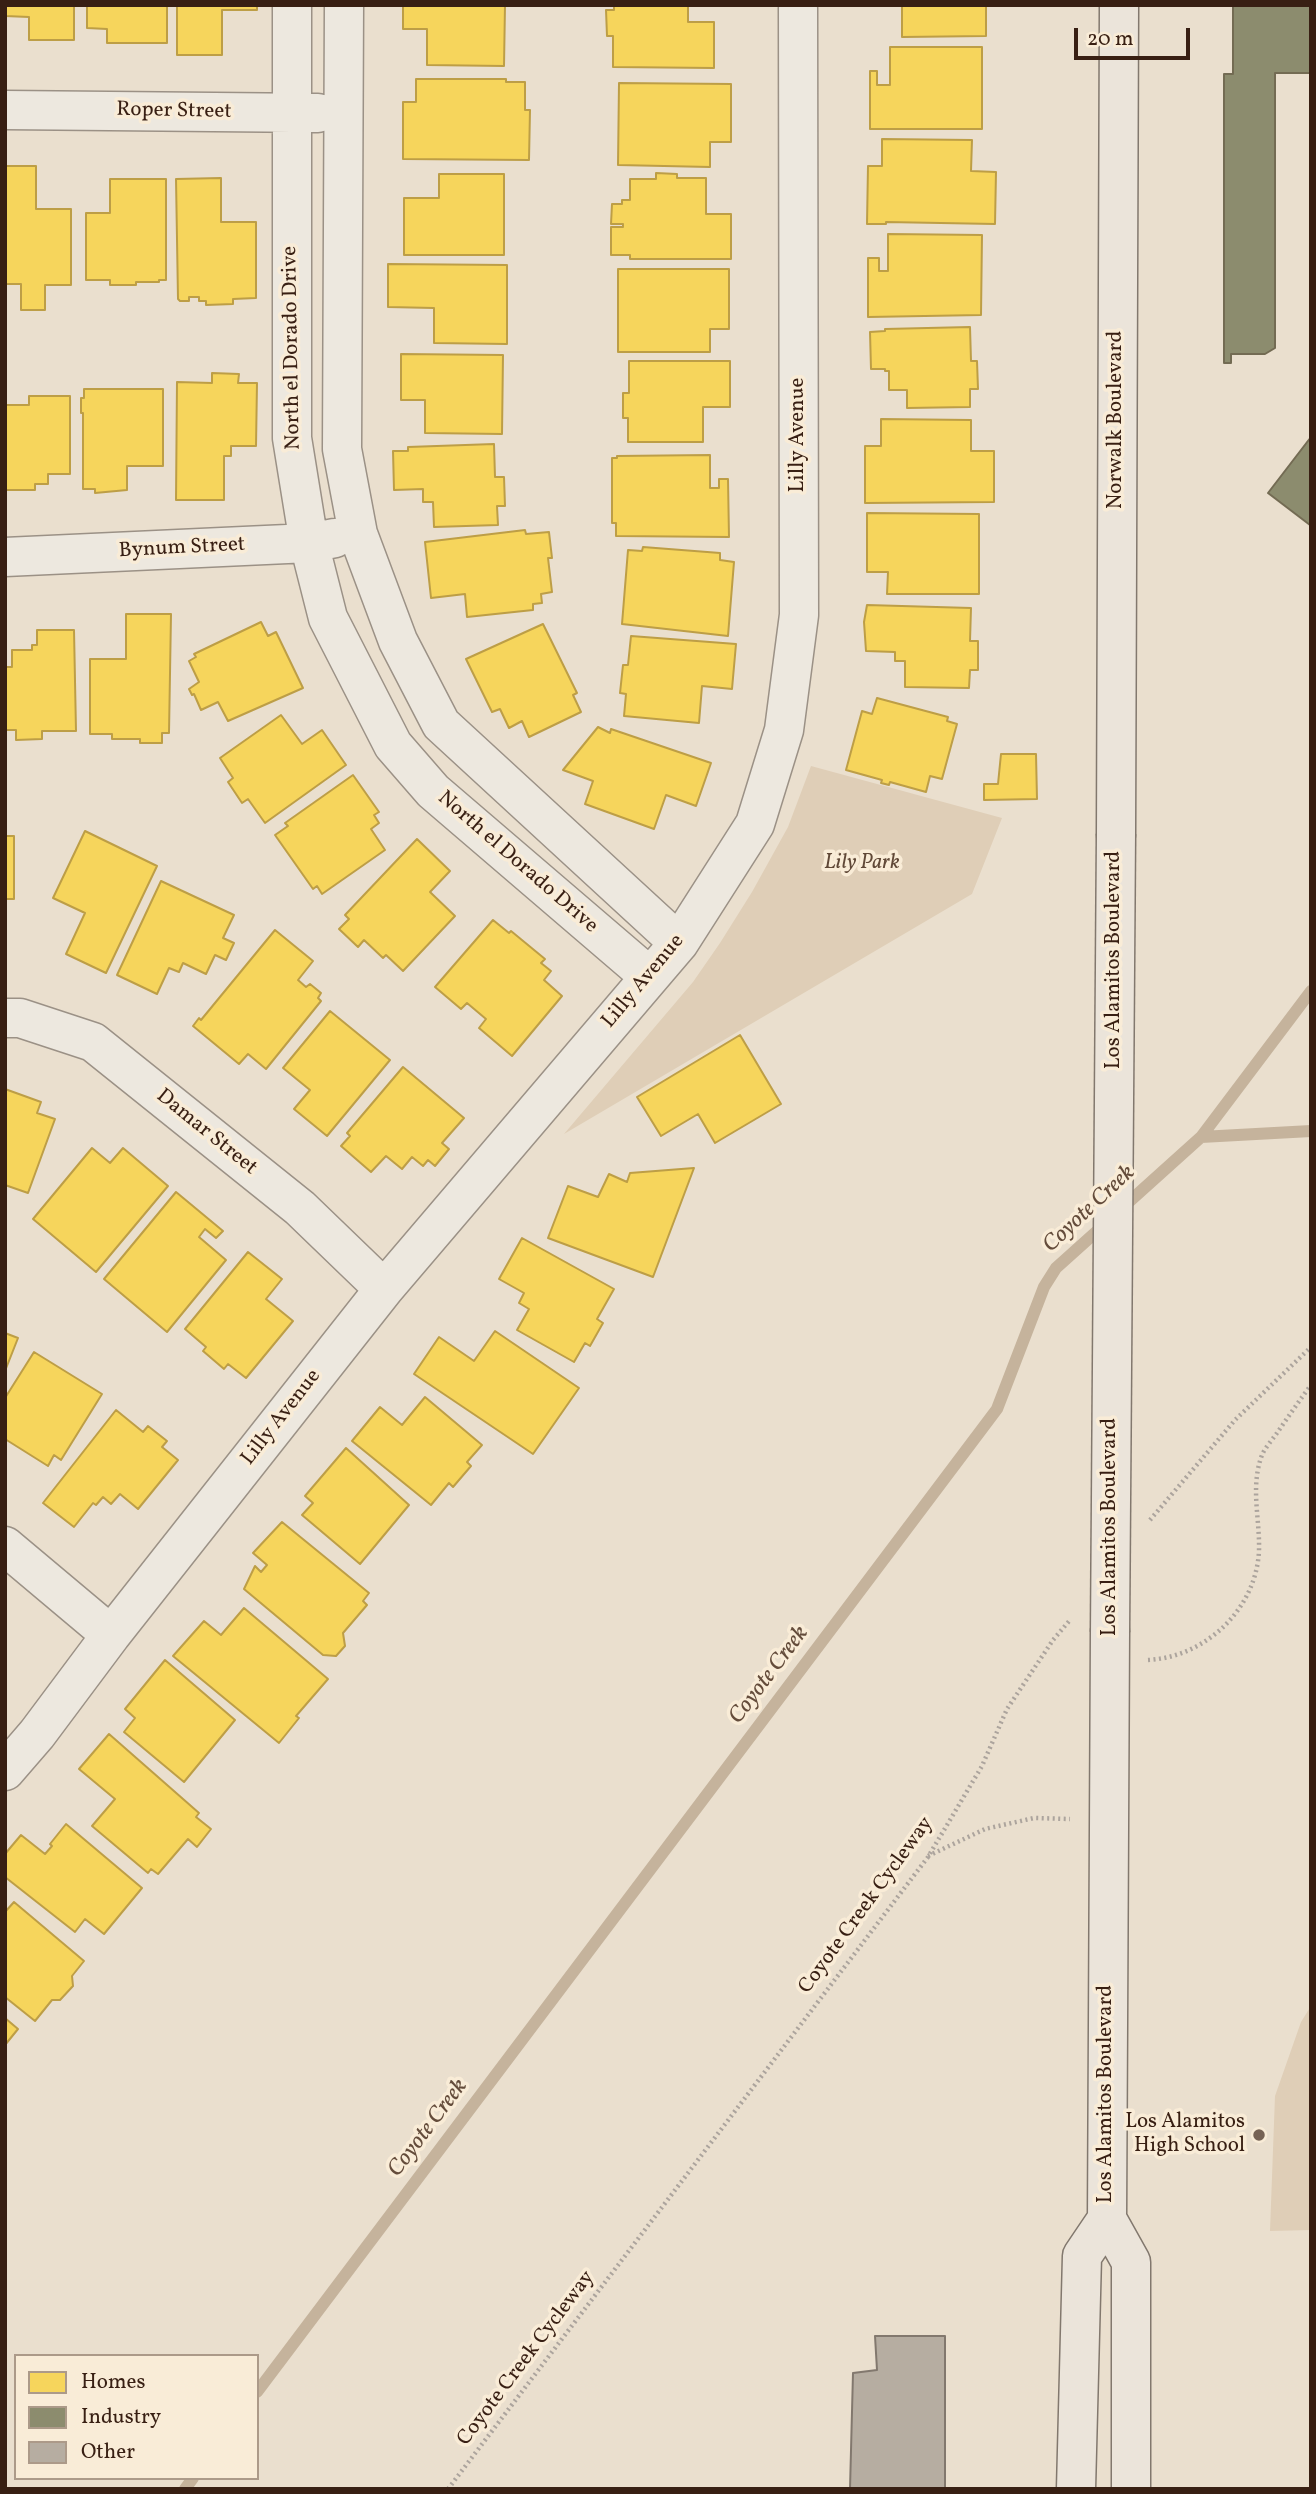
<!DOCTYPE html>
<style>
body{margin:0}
#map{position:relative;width:1316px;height:2494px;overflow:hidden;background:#eadfce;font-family:Vollkorn,serif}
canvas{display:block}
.frame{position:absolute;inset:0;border:7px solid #381f13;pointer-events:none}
.legend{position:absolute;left:14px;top:2354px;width:245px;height:126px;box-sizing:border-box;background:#f9ecd7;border:2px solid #ac9a89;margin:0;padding:9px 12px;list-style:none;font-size:21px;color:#381f13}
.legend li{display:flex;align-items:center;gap:14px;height:35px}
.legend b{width:35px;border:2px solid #ac9a89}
.scale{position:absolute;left:1074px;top:28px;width:116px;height:32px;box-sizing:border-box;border:4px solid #381f13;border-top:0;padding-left:9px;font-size:21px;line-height:24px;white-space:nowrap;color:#381f13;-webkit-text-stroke:5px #f9ecd7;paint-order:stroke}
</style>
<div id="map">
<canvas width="1316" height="2494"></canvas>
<div class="frame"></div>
<ul class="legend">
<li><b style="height:19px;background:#f6d55c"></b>Homes</li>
<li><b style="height:19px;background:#8c8c6e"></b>Industry</li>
<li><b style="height:19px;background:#b6ada1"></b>Other</li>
</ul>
<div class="scale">20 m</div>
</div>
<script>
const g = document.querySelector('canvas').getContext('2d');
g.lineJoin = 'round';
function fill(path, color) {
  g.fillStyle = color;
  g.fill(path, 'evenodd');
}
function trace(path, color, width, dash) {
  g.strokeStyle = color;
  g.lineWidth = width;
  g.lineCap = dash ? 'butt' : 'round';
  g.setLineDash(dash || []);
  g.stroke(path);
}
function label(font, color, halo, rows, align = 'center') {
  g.font = font + ' Vollkorn,serif';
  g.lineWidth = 7;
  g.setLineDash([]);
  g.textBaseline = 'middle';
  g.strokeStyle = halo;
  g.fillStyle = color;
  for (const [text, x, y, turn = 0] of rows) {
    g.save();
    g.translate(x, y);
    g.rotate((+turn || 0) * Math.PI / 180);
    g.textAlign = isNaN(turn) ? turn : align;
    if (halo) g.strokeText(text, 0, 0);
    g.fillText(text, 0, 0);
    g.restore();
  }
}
const green = new Path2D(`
 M811 766 1002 818 972 894 564 1134 693 982 720 943 752 892 788 827Z
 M1311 2006V2230L1270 2231 1275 2096 1301 2022Z`);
const homes = new Path2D(`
 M5 5H74V40H29V17L5 16Z
 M87 5H167V43H107V29L87 28Z
 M177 5H257V10H222V55H177Z
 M403 5H505L504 66 427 65V29H403Z
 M614 5H688V22H714V68L613 67V36H607L606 10H614Z
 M902 5H986V36L902 37Z
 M890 47H982V129H870V71H877V85H890Z
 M416 79H506V82H525V110H530L529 160 403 159V102H416Z
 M619 83 731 84V142H710V167L618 165Z
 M882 139 972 140 971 171 996 172 995 224 886 222V224H867L868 166H882Z
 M5 166H36V209H71V285H45V310H21V284H5Z
 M656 173 677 174V178H706V214H731V259H630V255H611V227H623V224H611L612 204H622V200H630V179H656Z
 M439 174H504V255H404V198H439Z
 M221 178V222H256V298L233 299V304L206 305V301H199V297H189V301H180L178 299 176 179Z
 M110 179H166V280H159V282H136V285H110V280H86V213H110Z
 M888 234 982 235 981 315 868 317V258H879V271H888Z
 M388 264 507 265V344L434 343V308L388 307Z
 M618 269H729V329H710V352H618Z
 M970 327 971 361H977L978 389H970V407L907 408V390H889V371H885V369H871L870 332 885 331V329Z
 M401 354 503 355 502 434 425 433V400H401Z
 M629 361H730V407H703V442H628V418H623V393H629Z
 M212 373 239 374 238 383H257L256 446H231V456H224V500H176L177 382 212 383Z
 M84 389H163V466H127V490L95 493V489H83V413H81V398H84Z
 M29 396H70V474H48V484H35V490H5V405H29Z
 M881 419 971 420V451H994V502L865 503V446H881Z
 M494 444 495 477H504L505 506H497L498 525 434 527 433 502H423V489L394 490 393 451H408V447Z
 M710 455V488H719V479H728L729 537 616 536V523H612V458H617V456Z
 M867 513 979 514V594H887L888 572H867Z
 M525 530 526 534 549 532 552 558H548L552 592 541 594 542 603 533 604V610L467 617 465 594 431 598 425 542Z
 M643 547 720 553V560L734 562 728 636 622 624 628 550 642 551Z
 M867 605 971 608 970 641H978V670H970L969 688 905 687V661H895V652L866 651 864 622Z
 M126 614H171L169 733H162V743H140V739H112V734H90V659H126Z
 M261 622 268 636 276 632 303 688 228 721 218 702 201 710 194 694 192 695 189 689 199 682 189 661 196 657 194 654Z
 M543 624 577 693 573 695 581 712 529 737 522 721 509 728 500 709 492 712 466 659Z
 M37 630H74L76 731H42V739L16 740V730H5V667H12V650H32V645H37Z
 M631 636 736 644 732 689 702 686 699 723 624 716 626 694 620 693 623 665H628Z
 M877 698 948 717 947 721 957 724 942 779 930 776 926 792 890 782 889 785 881 783 882 780 846 770 862 711 872 714Z
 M281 715 302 744 322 730 346 765 265 823 248 799 242 803 228 782 233 778 220 758Z
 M598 727 610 733 611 729 711 763 696 806 666 795 654 829 585 804 593 781 563 770Z
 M1001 754H1036L1037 799 984 800V784H998Z
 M353 775 379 812 374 815 379 823 371 829 385 850 322 894 317 886 313 889 275 835 288 826 285 823Z
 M85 831 157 866 106 973 66 954 85 913 53 898Z
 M5 836H14V899H5Z
 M417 839 450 871 430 892 455 916 403 971 386 955 383 958 364 940 358 947 339 929 349 919 345 915Z
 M161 881 234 915 223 938 234 943 226 960 215 955 206 974 183 963 179 972 169 968 157 994 117 975Z
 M493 920 509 933 511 931 545 959 541 963 551 971 544 980 562 996 512 1056 479 1028 486 1019 467 1003 461 1009 435 987Z
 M275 930 313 961 298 980 306 987 310 984 321 993 318 998 321 1001 266 1069 248 1054 239 1064 193 1026 199 1018 201 1020Z
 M330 1011 390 1060 327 1136 294 1109 310 1090 283 1068Z
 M740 1035 781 1104 715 1143 698 1114 661 1136 637 1097Z
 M403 1067 464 1118 442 1143 449 1149 435 1166 428 1160 423 1166 412 1157 402 1169 386 1156 371 1172 341 1146 350 1136 347 1133Z
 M5 1089 41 1102 37 1113 55 1119 28 1193 5 1185Z
 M92 1148 110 1163 123 1148 168 1186 96 1272 33 1219Z
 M694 1168 653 1277 548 1238 568 1186 598 1197 609 1174 627 1182 630 1173Z
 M176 1192 223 1231 216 1238 205 1229 199 1237 226 1260 167 1332 104 1279Z
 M522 1238 614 1289 597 1319 603 1323 590 1346 585 1343 574 1362 517 1330 529 1309 519 1303 524 1293 499 1279Z
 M248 1252 282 1279 266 1299 293 1321 246 1378 228 1364 224 1369 203 1351 206 1347 185 1329Z
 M495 1331 579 1388 533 1454 414 1374 439 1337 474 1361Z
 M5 1333 18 1338 5 1371Z
 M34 1352 102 1394 61 1460 54 1455 48 1466 5 1439V1398Z
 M425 1397 482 1445 467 1462 471 1466 453 1487 449 1483 431 1505 352 1441 380 1407 402 1425Z
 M116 1410 143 1432 148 1426 167 1441 162 1447 178 1460 138 1509 120 1494 111 1504 103 1497 96 1505 93 1503 74 1527 43 1503Z
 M346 1448 409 1505 360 1564 302 1515 313 1503 305 1496Z
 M282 1522 369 1593 363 1601 367 1605 343 1633 345 1646 336 1656 323 1655 244 1589 255 1566 261 1572 267 1565 253 1553Z
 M244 1608 328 1679 296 1716 299 1718 279 1743 173 1656 204 1621 221 1635Z
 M165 1660 235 1720 184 1782 124 1732 135 1718 125 1709Z
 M109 1734 199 1813 196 1817 211 1829 197 1847 188 1839 158 1874 151 1869 148 1873 92 1826 115 1799 79 1769Z
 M66 1824 142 1888 104 1934 85 1919 75 1932 5 1877V1854L21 1835 45 1854 52 1846 50 1844Z
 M14 1902 84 1961 72 1976 73 1986 60 2000H52L35 2021 5 1997V1912Z
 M5 2018 18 2029 5 2045Z`);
const industry = new Path2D(`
 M1233 5H1311V73H1275V348L1265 354H1231V363H1224V74H1233Z
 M1311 437V524L1310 525 1268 493Z`);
const stream = new Path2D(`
 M1201 1137 1311 1131
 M1121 1209 1201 1137 1311 991
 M257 2392 997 1409 1044 1287 1056 1268 1105 1224
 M185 2489 193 2478`);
const building = new Path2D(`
 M875 2336H945V2489H850L853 2373 877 2370Z`);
const path = new Path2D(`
 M1150 1520 1235 1420 1311 1347
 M1148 1660C1206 1657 1256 1609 1259 1551 1260 1518 1250 1487 1262 1455 1265 1448 1272 1440 1277 1433 1288 1417 1299 1401 1311 1385
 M928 1856 985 1829 1034 1818 1070 1819
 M448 2489 928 1857 982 1766 1007 1709 1053 1640 1070 1620`);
const minor = new Path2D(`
 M292 5V438L309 543 328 618 393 745 433 791 650 977
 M344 5 342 449 358 534 398 641 441 724 679 943
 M5 110 318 113
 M5 557 309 543 335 538
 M5 1018H20L93 1042 300 1208 384 1289
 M5 1546 111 1635
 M5 1771 37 1734 111 1635 384 1289 679 943 755 824 784 730 799 615 798 8`);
const primary = new Path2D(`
 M1116 834 1119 5
 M1110 1632 1107 2219 1131 2262V2489
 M1076 2489 1082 2256 1107 2219`);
const primaryBridge = new Path2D(`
 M1110 1632 1116 834`);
const markers = [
 [1259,2135,7,"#766254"]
];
const streetNames = [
 ["Roper Street",174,112,1],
 ["North el Dorado Drive",293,348,-91],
 ["Norwalk Boulevard",1117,420,-90],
 ["Lilly Avenue",799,435,-90],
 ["Bynum Street",182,549,-3],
 ["North el Dorado Drive",517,863,41],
 ["Los Alamitos Boulevard",1115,960,-90],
 ["Lilly Avenue",644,982,-50],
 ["Damar Street",206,1133,39],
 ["Lilly Avenue",282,1418,-52],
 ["Los Alamitos Boulevard",1111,1527,-90],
 ["Coyote Creek Cycleway",867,1906,-54],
 ["Los Alamitos Boulevard",1107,2094,-90],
 ["Coyote Creek Cycleway",527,2359,-53]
];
const parkNames = [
 ["Lily Park",862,864]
];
const poiNames = [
 ["Los Alamitos",1245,2123],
 ["High School",1245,2147]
];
const waterNames = [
 ["Coyote Creek",1090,1210,-43],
 ["Coyote Creek",770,1676,-53],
 ["Coyote Creek",429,2129,-53]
];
fill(green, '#dfceb7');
fill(homes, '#f6d55c');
trace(homes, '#bd9e46', 2);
fill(industry, '#8c8c6e');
trace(industry, '#736b53', 2);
trace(stream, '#c5b39c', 12);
fill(building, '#b6ada1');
trace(building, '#82786e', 2);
trace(minor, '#9b9186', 41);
trace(primary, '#82786e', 41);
trace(path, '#aca49d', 4.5, [2, 3.5]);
trace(minor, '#ede8df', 38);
trace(primary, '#ebe4da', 38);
trace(primaryBridge, '#82786e', 41, []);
trace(primaryBridge, '#ebe4da', 38);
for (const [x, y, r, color] of markers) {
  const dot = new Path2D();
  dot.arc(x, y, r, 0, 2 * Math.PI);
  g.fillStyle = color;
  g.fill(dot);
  trace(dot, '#f9ecd7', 2.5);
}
label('21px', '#381f13', '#f9ecd7', streetNames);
label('italic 21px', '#604837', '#f9ecd7', parkNames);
label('21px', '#381f13', '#f9ecd7', poiNames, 'right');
label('italic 23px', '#644c3b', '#f9ecd7', waterNames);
</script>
